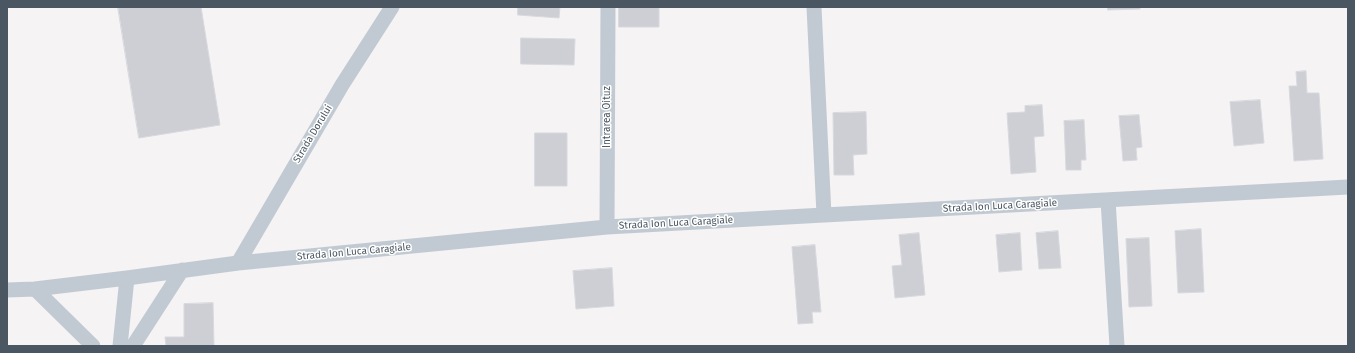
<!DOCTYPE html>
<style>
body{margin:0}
#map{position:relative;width:1355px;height:353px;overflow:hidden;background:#f5f3f3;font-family:"Fira Sans",sans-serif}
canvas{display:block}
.frame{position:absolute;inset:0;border:8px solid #4a5661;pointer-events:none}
</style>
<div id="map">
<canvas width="1355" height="353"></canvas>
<div class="frame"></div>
</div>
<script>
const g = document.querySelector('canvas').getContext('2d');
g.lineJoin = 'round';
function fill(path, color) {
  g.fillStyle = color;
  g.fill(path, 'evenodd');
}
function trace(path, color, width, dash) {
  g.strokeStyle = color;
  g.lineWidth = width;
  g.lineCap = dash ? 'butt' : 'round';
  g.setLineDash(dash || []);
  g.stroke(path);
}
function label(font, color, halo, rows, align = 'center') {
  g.font = font + ' "Fira Sans",sans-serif';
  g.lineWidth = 3;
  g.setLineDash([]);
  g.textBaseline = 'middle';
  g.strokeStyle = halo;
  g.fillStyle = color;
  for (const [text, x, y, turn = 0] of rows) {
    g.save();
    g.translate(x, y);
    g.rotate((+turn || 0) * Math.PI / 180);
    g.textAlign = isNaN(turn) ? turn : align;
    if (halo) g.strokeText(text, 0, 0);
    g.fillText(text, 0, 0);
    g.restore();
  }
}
const building = new Path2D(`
 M118 7H201L220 125 139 138Z
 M518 7H560L559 18 518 15Z
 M619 7H659V27H619Z
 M1108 7H1140V9L1108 10Z
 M521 38 575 39 574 65 521 64Z
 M1306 71 1307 93H1319L1323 159 1294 161 1289 86H1297L1296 72Z
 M1260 100 1264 143 1234 146 1230 102Z
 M1042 105 1044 136 1034 137 1036 172 1011 174 1007 113 1025 112V106Z
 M866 112 867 154 853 155 854 175H834L833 113Z
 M1139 115 1142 147 1136 148 1137 160 1123 161 1119 116Z
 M1084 120 1086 160H1081V170H1066L1064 121Z
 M535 133H567V186H535Z
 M1201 229 1204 292 1178 293 1175 231Z
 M1058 231 1061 268 1039 269 1036 233Z
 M919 233 925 295 895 298 892 266 902 265 899 235Z
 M1020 233 1022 270 999 272 996 235Z
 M1149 238 1152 306 1129 307 1126 239Z
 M815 245 821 312H812L813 323 798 324 792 247Z
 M612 268 614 306 576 309 573 271Z
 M213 303 214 346H166L165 337H184V304Z`);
const street = new Path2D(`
 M814 7 824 215
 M1108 200 1117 346
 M607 227 608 7
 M238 263 342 85 392 7
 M35 289 93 346
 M7 290 35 289 127 278 238 263 607 227 824 215 1348 187
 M120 346 127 278
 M133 346 182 270`);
const streetNames = [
 ["Intrarea Oituz",607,117,-90],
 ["Strada Dorului",313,134,-59],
 ["Strada Ion Luca Caragiale",1000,206,-3],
 ["Strada Ion Luca Caragiale",676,223,-3],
 ["Strada Ion Luca Caragiale",354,252,-5]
];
fill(building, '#cdcfd5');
trace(building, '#d7d9de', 1);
trace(street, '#c1cad2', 15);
label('10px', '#4a5661', '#fff', streetNames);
</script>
